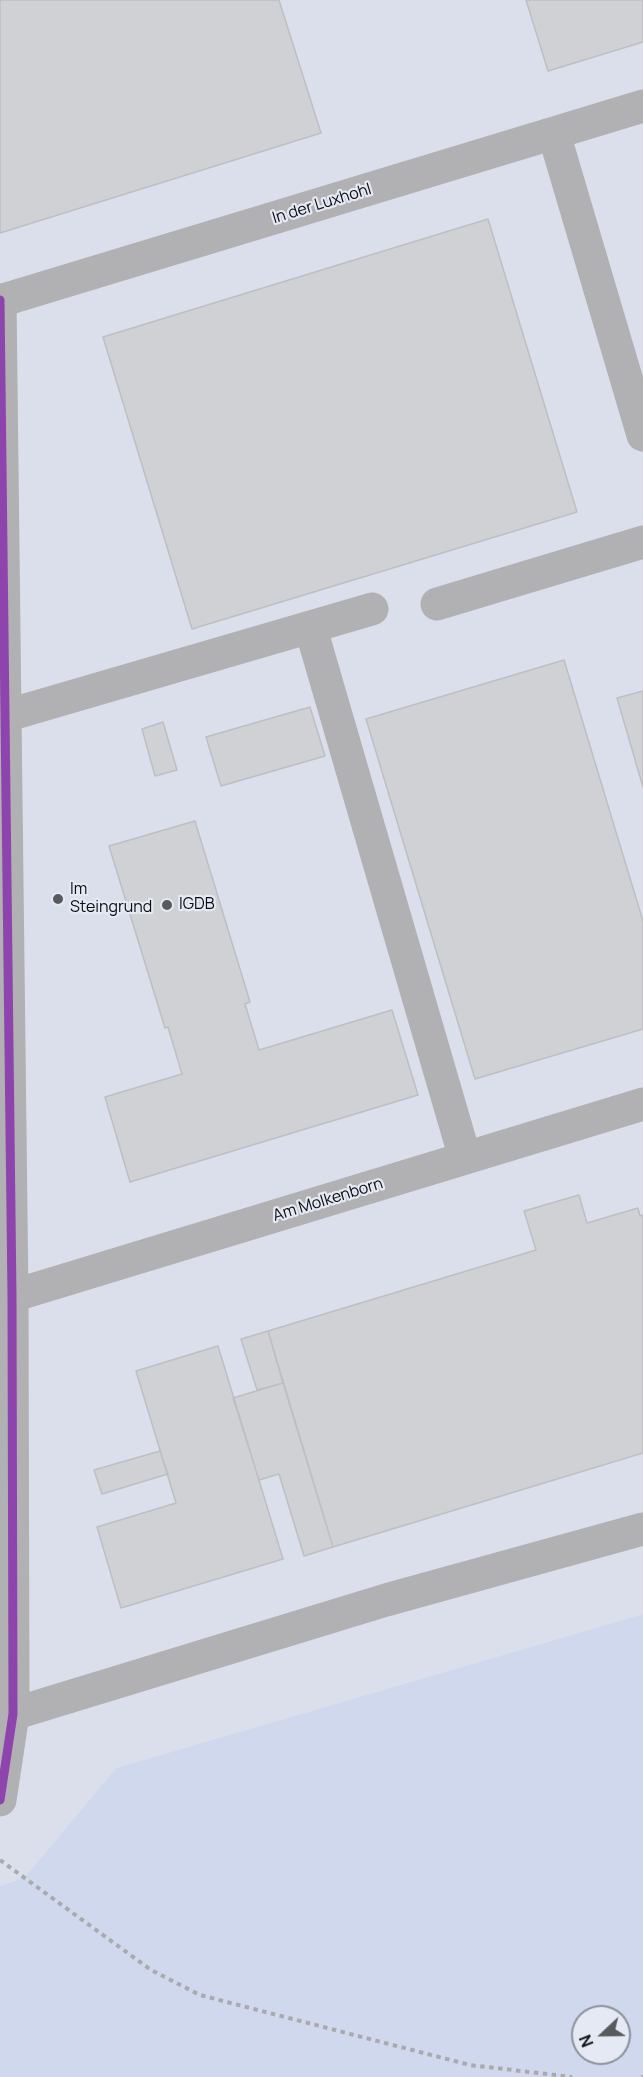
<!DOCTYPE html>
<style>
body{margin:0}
#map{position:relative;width:643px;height:2077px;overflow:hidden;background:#e8eaf0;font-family:Manrope,sans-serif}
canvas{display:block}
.north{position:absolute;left:571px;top:2005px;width:60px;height:60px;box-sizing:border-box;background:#e4e9f4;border:2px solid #8d9199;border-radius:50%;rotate:248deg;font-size:16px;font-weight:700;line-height:24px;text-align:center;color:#0b0d10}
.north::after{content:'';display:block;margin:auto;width:21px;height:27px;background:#585a5e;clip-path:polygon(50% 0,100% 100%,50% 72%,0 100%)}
</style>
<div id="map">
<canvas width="643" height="2077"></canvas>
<div class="north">N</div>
</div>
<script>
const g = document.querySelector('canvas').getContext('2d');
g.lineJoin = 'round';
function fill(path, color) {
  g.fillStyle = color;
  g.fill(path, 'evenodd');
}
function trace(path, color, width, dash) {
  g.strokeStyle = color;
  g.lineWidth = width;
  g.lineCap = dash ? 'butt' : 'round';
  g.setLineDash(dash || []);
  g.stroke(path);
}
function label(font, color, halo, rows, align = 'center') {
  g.font = font + ' Manrope,sans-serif';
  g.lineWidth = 4.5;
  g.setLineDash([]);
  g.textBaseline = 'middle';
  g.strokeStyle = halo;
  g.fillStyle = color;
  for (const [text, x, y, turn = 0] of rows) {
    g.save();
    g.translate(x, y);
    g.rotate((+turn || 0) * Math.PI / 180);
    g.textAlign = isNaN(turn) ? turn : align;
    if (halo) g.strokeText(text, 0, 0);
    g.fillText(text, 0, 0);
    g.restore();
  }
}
const built = new Path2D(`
 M0 0H643V1614L116 1768 25 1877 0 1886Z`);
const green = new Path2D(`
 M643 1614V2077H0V1886L25 1877 116 1768ZM583 2017H619V2053H583Z`);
const building = new Path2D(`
 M0 0H279L321 133 0 233Z
 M526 0H643V42L548 71Z
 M488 219 577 512 192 629 103 337Z
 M564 660 643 921V1029L475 1079 366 719Z
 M643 691V787L617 698Z
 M310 707 325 756 221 786 206 737Z
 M163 722 177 770 155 776 142 729Z
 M195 821 250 1002 245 1004 259 1050 392 1010 418 1095 130 1182 105 1097 182 1074 168 1027 165 1028 109 846Z
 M579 1195 587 1223 638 1208 640 1216 643 1215V1453L333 1547 268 1331 536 1250 524 1211Z
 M268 1331 283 1383 257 1390 241 1339Z
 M218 1346 283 1559 121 1608 97 1527 176 1503 136 1371Z
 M283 1383 333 1547 304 1556 279 1474 259 1480 233 1398Z
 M160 1451 168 1474 102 1494 94 1470Z`);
const path = new Path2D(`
 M0 1860 151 1970 200 1995 470 2065 572 2077
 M642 2077 643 2076`);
const minor = new Path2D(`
 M554 134 643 435
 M0 301 643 106
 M437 604 643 542
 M311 629 465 1158
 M5 716 372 609
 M12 1296 643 1104
 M13 1714 386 1600 643 1529
 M0 1800 13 1714 12 1296 0 300`);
const bus1 = new Path2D(`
 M0 1800 13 1714 12 1296 0 300`);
const markers = [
 [58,899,6,"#585a5e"],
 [167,905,6,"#585a5e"]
];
const streetNames = [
 ["In der Luxhohl",322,204,-17],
 ["Am Molkenborn",328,1200,-17]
];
const poiNames = [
 ["Im",70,890],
 ["Steingrund",70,908],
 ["IGDB",179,905]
];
fill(built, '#dadfeb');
fill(green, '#cfd8ed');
fill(building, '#cfd1d5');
trace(building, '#bdbfc3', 1.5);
trace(path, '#aaaaad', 4, [4.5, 4.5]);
trace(minor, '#b1b0b2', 33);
trace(bus1, '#8e44ad', 9);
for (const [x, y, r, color] of markers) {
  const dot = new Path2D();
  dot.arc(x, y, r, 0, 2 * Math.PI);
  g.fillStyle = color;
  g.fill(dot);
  trace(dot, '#e4e9f4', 2);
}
label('16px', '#0b0d10', '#e4e9f4', streetNames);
label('16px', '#0b0d10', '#e4e9f4', poiNames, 'left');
</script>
